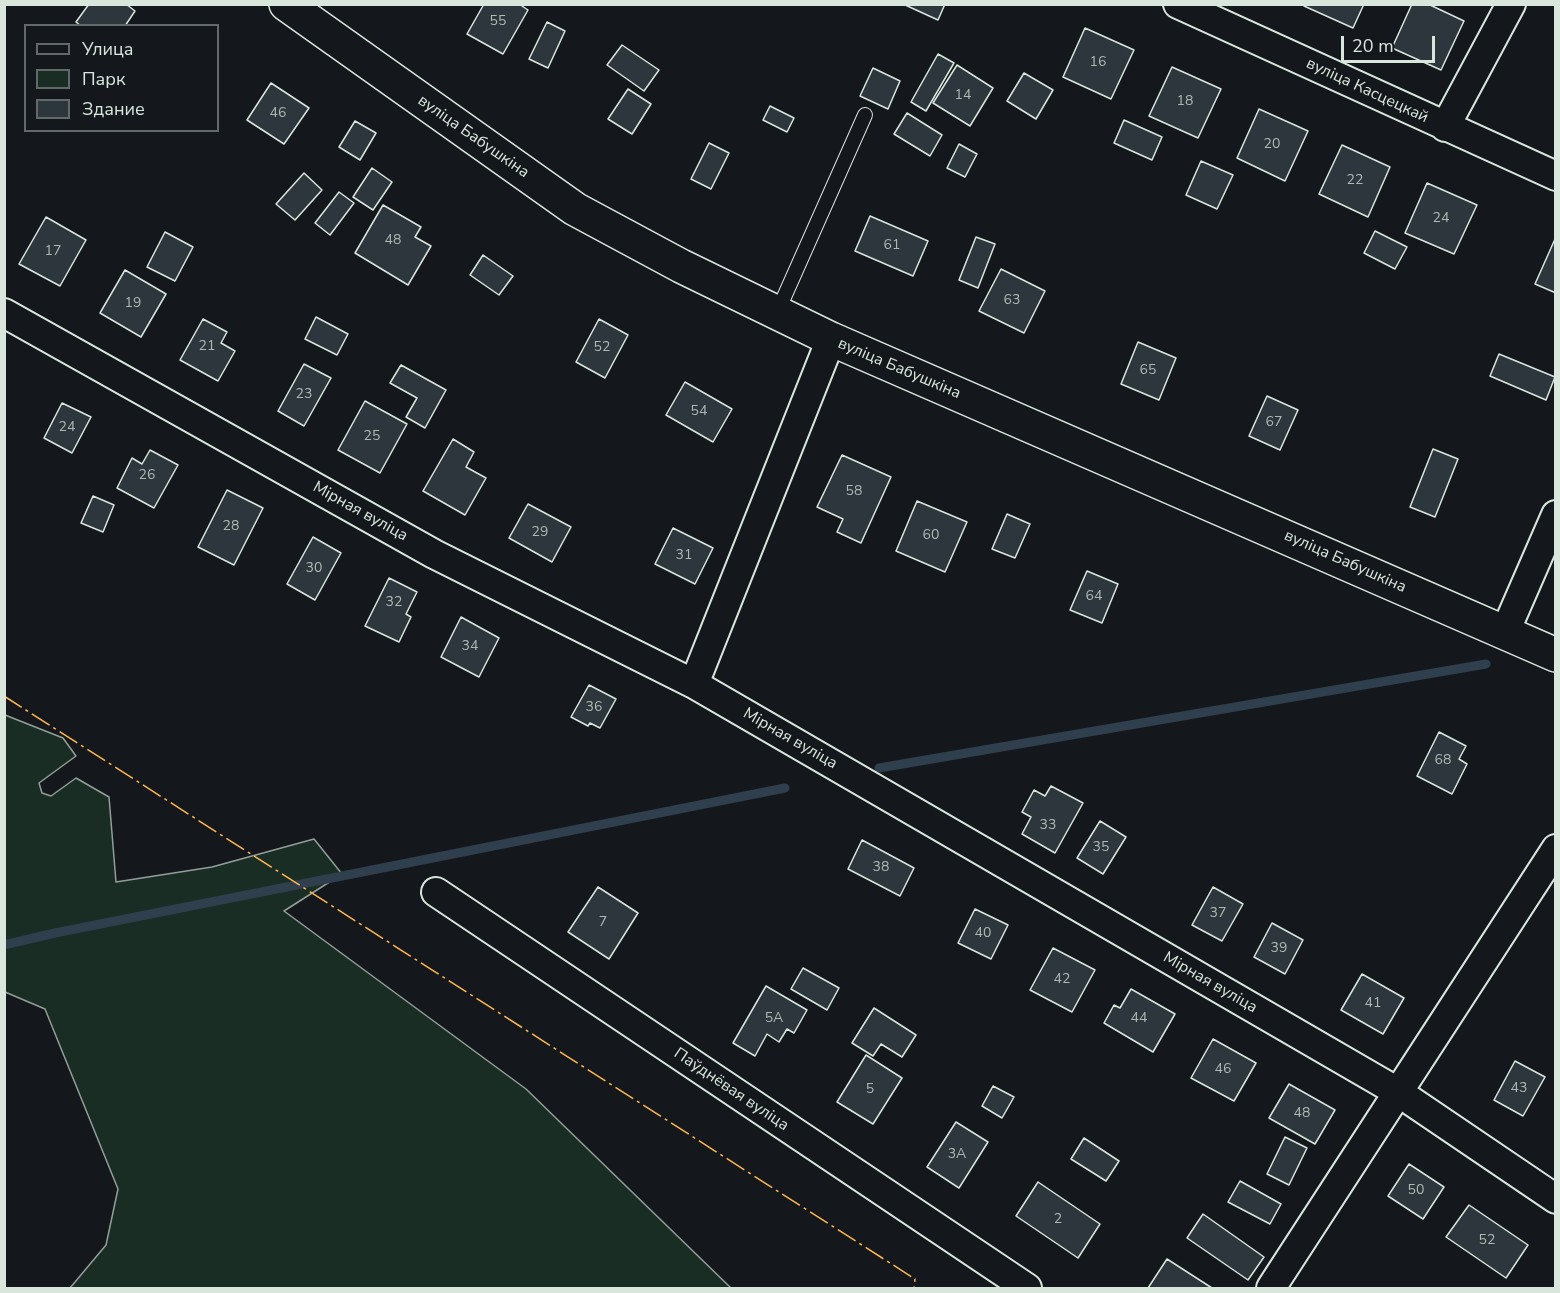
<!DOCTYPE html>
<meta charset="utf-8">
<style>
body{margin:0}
#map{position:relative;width:1560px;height:1293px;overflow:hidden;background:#14181c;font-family:"Nunito Sans",sans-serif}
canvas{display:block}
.frame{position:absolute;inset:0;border:6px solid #d8e6dc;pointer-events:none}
.legend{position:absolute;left:24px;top:24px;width:195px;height:108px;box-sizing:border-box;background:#14181c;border:2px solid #626a69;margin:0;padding:8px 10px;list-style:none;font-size:18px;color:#d8e6dc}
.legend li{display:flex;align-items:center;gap:12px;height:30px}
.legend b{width:30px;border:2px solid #626a69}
.scale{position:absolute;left:1341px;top:36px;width:94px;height:27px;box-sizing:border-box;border:3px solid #d8e6dc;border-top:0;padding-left:8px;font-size:18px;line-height:21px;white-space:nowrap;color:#d8e6dc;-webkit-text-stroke:4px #14181c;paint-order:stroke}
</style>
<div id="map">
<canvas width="1560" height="1293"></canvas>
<div class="frame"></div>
<ul class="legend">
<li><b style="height:8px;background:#14181c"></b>Улица</li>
<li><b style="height:16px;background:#1a2d24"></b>Парк</li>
<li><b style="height:16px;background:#2c363c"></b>Здание</li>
</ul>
<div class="scale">20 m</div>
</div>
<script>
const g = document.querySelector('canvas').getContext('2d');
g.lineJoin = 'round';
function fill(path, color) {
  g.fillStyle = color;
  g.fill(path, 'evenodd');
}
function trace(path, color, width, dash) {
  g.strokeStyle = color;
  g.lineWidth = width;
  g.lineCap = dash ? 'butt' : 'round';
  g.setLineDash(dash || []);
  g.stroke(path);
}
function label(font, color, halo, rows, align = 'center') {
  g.font = font + ' "Nunito Sans",sans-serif';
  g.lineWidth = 4.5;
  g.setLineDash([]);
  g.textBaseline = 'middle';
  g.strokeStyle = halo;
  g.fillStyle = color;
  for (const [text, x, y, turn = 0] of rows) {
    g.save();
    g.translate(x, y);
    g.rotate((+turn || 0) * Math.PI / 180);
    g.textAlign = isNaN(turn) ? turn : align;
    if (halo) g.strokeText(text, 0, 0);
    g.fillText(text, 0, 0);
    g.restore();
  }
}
const green = new Path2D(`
 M5 715 63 738 76 756 39 783 42 793 51 796 76 778 109 797 116 882 212 867 314 839 342 874 284 911 526 1089 731 1288H70L106 1245 118 1189 45 1009 5 992Z`);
const stream = new Path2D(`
 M879 768 1486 664
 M4 945 55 933 785 788`);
const building = new Path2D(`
 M89 4H126L135 11 125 26H81L76 22Z
 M484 4H519L528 10 503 54 467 34Z
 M903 4H945L938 20Z
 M1305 4H1364L1353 28 1304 6Z
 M1412 4H1428L1464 21 1441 70 1392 48Z
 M547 22 565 31 548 68 529 59Z
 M1085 28 1134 50 1111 99 1063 77Z
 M622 45 659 70 644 91 607 65Z
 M938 54 954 63 926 111 911 102Z
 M957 65 993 88 970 126 933 103Z
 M1172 67 1221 89 1198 138 1149 116Z
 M873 68 900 81 888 109 860 96Z
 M1024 73 1053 90 1036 119 1007 101Z
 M271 83 309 108 284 144 247 120Z
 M628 89 651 104 632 134 608 119Z
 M770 106 794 118 787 132 763 120Z
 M1259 109 1308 131 1285 181 1237 158Z
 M907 113 942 135 930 156 894 134Z
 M1124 120 1162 137 1152 160 1114 143Z
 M355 121 376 133 360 160 339 147Z
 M709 143 729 153 711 189 691 179Z
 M959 144 977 154 965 177 947 168Z
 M1342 145 1390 167 1368 217 1319 194Z
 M1201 161 1233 175 1217 209 1186 195Z
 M372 168 392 182 373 210 353 197Z
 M304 173 322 190 295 220 276 204Z
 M1427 183 1477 205 1454 254 1405 233Z
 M339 192 354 203 330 235 315 223Z
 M383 205 421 227 415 237 431 246 408 285 355 253Z
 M870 216 928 241 913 276 855 251Z
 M46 217 86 240 60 286 19 264Z
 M1375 231 1407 247 1395 269 1364 253Z
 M165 232 193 247 175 281 147 267Z
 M976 237 995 244 978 288 959 280Z
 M1555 239 1556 240V293L1535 284Z
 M483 255 513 276 499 295 470 275Z
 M1001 269 1045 291 1024 333 979 311Z
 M125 270 166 294 141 337 100 313Z
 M316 317 348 334 337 355 305 339Z
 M203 319 227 332 221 343 235 351 218 381 180 360Z
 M599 319 628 335 605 378 576 362Z
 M1138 342 1176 358 1159 400 1121 384Z
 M1499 354 1555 377 1546 400 1490 376Z
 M304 364 331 378 304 426 278 411Z
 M401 365 446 390 425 428 406 417 417 398 390 383Z
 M685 382 732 409 713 442 666 415Z
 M1267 396 1298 410 1280 450 1249 436Z
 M365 401 407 424 380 473 338 450Z
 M62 403 91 417 72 453 44 438Z
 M453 439 474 452 466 467 486 478 465 515 423 491Z
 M1433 449 1458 459 1435 517 1410 507Z
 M150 450 178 465 154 508 117 488 132 458 142 464Z
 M842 455 891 477 861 543 837 532 843 519 817 507Z
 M227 490 263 508 234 565 198 547Z
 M93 496 114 505 103 532 81 523Z
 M917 501 967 522 945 572 896 551Z
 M528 504 571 527 552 562 509 538Z
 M1007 514 1030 524 1015 558 992 549Z
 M673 528 713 548 695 584 655 564Z
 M313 537 341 553 315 600 287 584Z
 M1087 571 1118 584 1102 623 1070 610Z
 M389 578 417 592 406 614 411 617 399 642 365 626Z
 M461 617 499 638 479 677 441 657Z
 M589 685 616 699 600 728 590 723 588 726 571 717Z
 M1439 732 1466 746 1459 759 1467 764 1452 794 1417 776Z
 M1051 786 1083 803 1055 853 1022 834 1031 817 1022 812 1034 790 1045 796Z
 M1100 821 1126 837 1103 874 1077 858Z
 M862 840 914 868 900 896 848 869Z
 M598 887 638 913 609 959 568 932Z
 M1213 887 1243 904 1222 941 1192 925Z
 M975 909 1008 925 991 959 958 943Z
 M1272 923 1303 940 1285 974 1254 957Z
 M1053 948 1095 970 1072 1012 1030 990Z
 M803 968 839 988 827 1010 791 989Z
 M1362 974 1404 998 1383 1034 1341 1010Z
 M766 986 807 1010 794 1033 787 1029 779 1042 767 1034 755 1056 733 1043Z
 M1131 989 1175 1014 1153 1052 1104 1023 1114 1005 1120 1008Z
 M874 1008 916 1035 902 1057 881 1044 873 1056 852 1043Z
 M1213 1039 1256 1063 1234 1101 1191 1078Z
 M866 1055 902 1078 873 1124 837 1102Z
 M1515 1061 1545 1077 1523 1116 1494 1100Z
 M1289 1084 1335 1110 1315 1144 1269 1118Z
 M993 1086 1014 1097 1002 1118 982 1106Z
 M956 1122 988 1142 959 1188 927 1167Z
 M1285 1137 1307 1148 1289 1185 1267 1174Z
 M1084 1138 1119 1161 1106 1181 1071 1159Z
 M1409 1164 1444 1187 1423 1219 1388 1196Z
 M1240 1181 1281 1204 1270 1224 1228 1202Z
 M1038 1182 1100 1224 1078 1258 1016 1216Z
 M1469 1205 1528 1245 1506 1278 1446 1237Z
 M1203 1214 1264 1257 1248 1280 1187 1238Z
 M1167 1259 1212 1288H1148Z`);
const lane = new Path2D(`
 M777 313 865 115`);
const street = new Path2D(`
 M1178 4 1556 176
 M1445 127 1511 4
 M4 313 434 554 694 684 1398 1092 1556 1199
 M1505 632 1556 515
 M694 684 831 339
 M436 892 1027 1288
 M1271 1288 1556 849`);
const secondary = new Path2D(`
 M286 4 575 209 681 266 831 339 1556 655`);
const power = new Path2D(`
 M4 696 915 1279 914 1288`);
const numberNames = [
 ["55",498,22],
 ["16",1098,63],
 ["14",963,96],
 ["18",1185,102],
 ["46",278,114],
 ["20",1272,145],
 ["22",1355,181],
 ["24",1441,219],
 ["48",393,241],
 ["61",892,246],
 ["17",53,252],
 ["63",1012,301],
 ["19",133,304],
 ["21",207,347],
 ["52",602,348],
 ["65",1148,371],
 ["23",304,395],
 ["54",699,412],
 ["67",1274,423],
 ["24",67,428],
 ["25",372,437],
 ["26",147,476],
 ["58",854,492],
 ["28",231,527],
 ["29",540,533],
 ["60",931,536],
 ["31",684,556],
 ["30",314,569],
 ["64",1094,597],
 ["32",394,603],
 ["34",470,647],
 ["36",594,708],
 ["68",1443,761],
 ["33",1048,826],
 ["35",1101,848],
 ["38",881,868],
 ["37",1218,914],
 ["7",603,923],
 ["40",983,934],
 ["39",1279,949],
 ["42",1062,980],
 ["41",1373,1004],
 ["5А",774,1019],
 ["44",1139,1019],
 ["46",1223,1070],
 ["43",1519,1089],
 ["5",870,1090],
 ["48",1302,1114],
 ["3А",957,1155],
 ["50",1416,1191],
 ["2",1058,1220],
 ["52",1487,1241]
];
const streetNames = [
 ["вуліца Касцецкай",1367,91,25],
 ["вуліца Бабушкіна",473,137,35],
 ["вуліца Бабушкіна",899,369,23],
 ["Мірная вуліца",360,512,29],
 ["вуліца Бабушкіна",1345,562,24],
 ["Мірная вуліца",790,739,30],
 ["Мірная вуліца",1210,983,30],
 ["Паўднёвая вуліца",731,1090,34]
];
fill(green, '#1a2d24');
trace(green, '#939e99', 1.5);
trace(stream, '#2f3f4d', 9);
fill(building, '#2c363c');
trace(building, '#d8e6dc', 1.5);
trace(lane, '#d8e6dc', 16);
trace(street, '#d8e6dc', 32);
trace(secondary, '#d8e6dc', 36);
trace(lane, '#14181c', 14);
trace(street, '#14181c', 28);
trace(secondary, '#14181c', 33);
trace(power, '#ffb74d', 1.5, [21, 4.5, 3, 4.5]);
label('14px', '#adbab4', null, numberNames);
label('16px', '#d8e6dc', '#14181c', streetNames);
</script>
